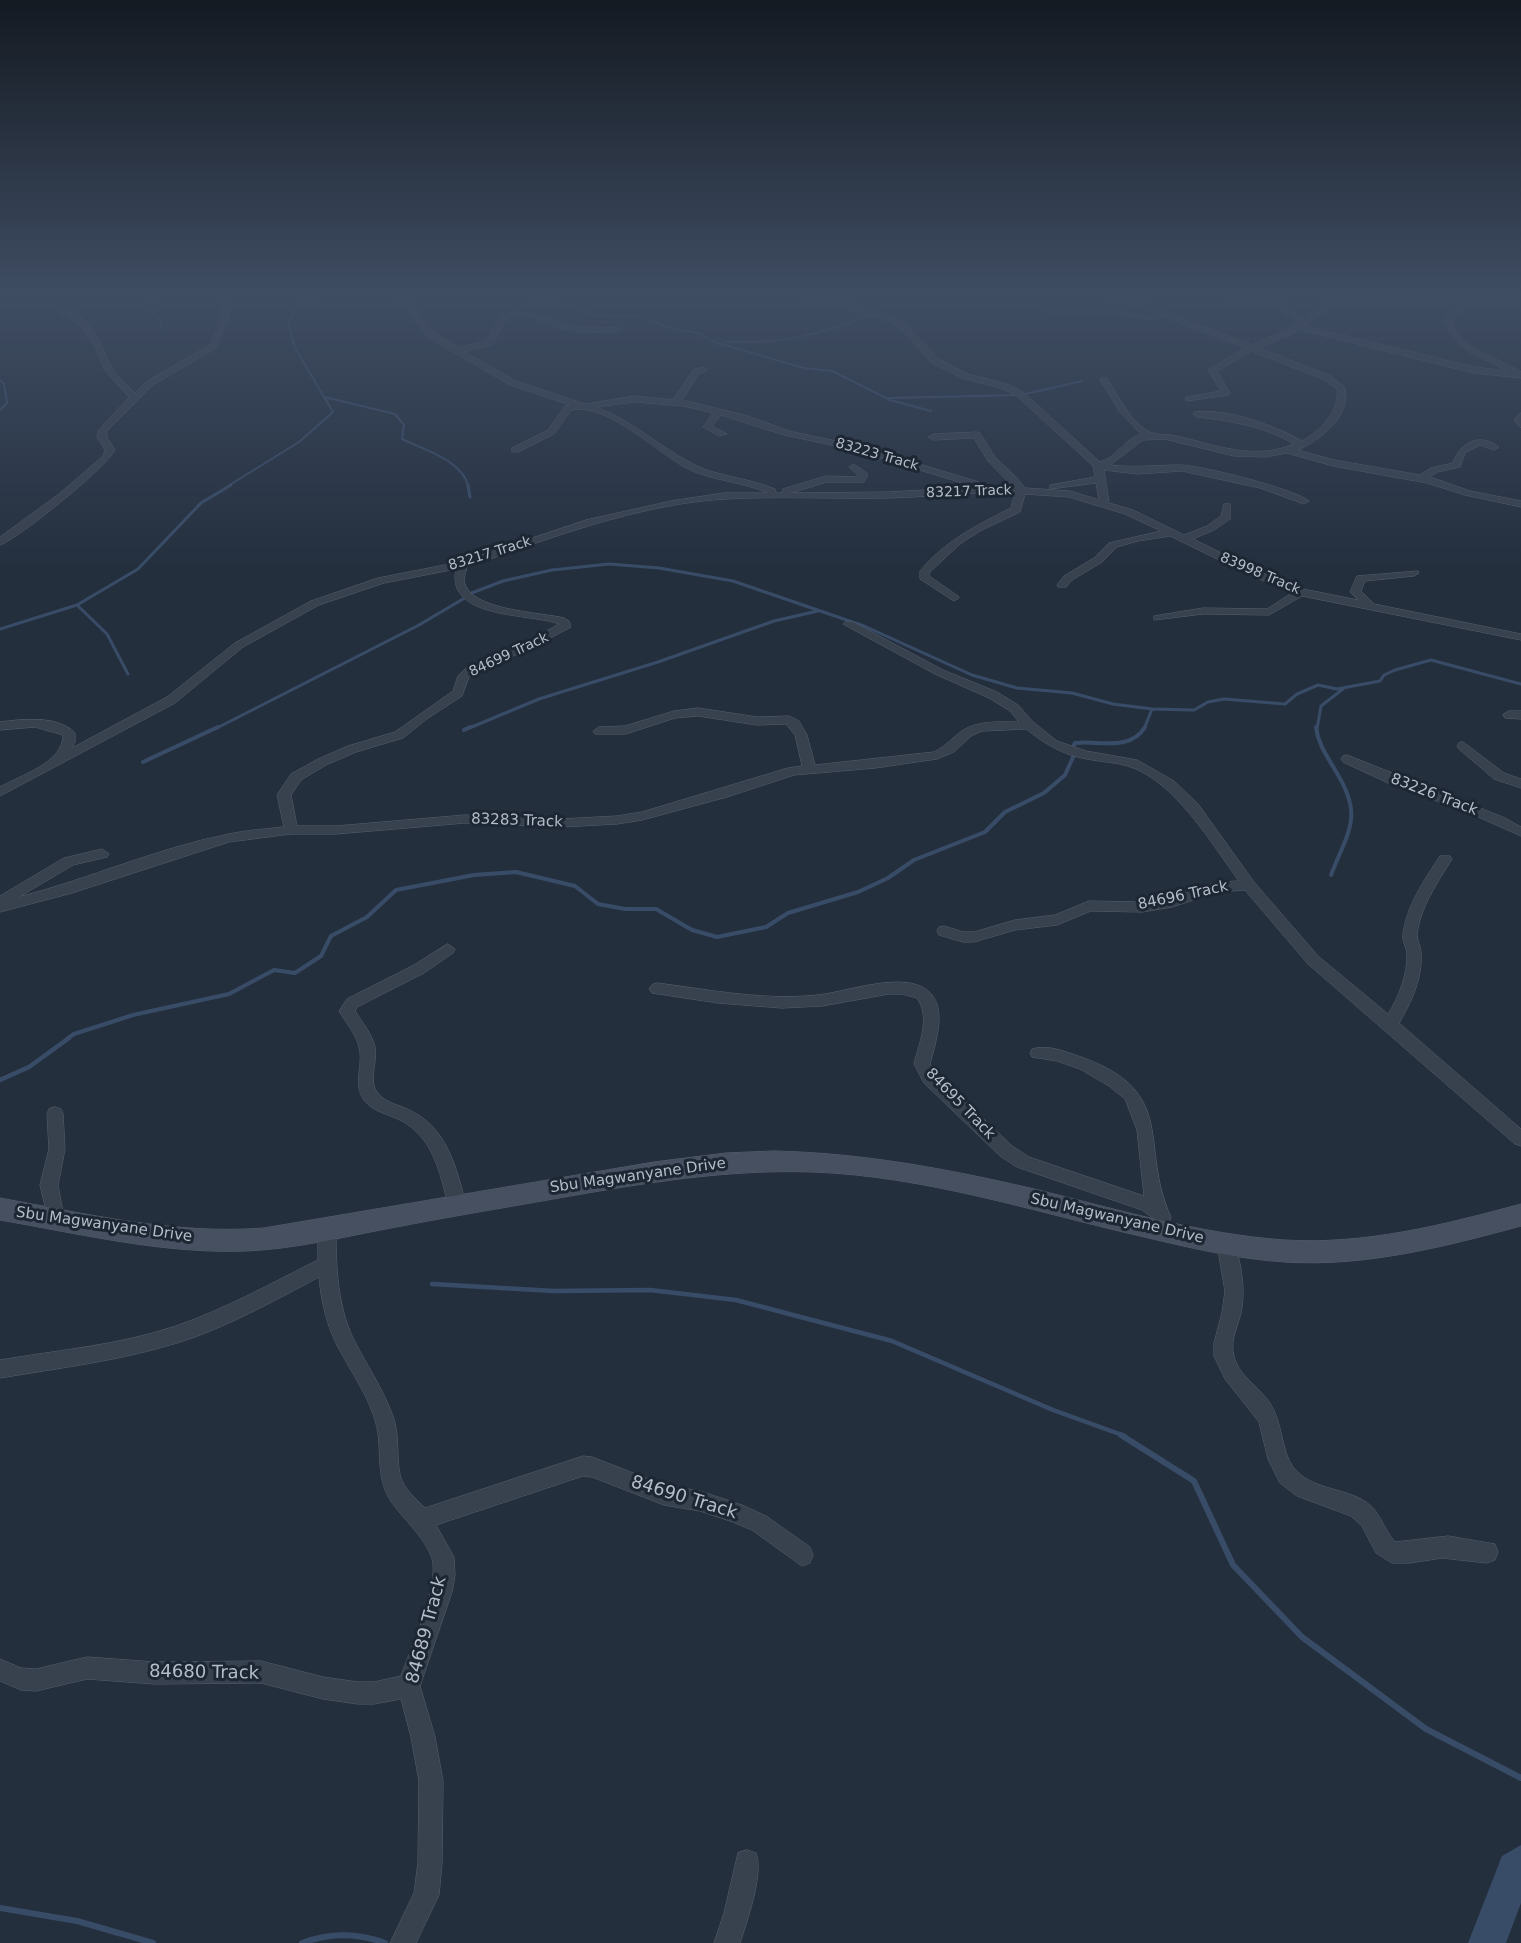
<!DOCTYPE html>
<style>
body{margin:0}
canvas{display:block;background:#242f3e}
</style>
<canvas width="1521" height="1943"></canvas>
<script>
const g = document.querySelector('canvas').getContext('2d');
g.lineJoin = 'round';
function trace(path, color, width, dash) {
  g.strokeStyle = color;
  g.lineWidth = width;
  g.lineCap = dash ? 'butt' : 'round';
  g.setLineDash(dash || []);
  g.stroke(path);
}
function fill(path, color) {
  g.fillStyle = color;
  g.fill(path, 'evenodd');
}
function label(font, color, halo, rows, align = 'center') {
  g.font = font + ' "DejaVu Sans",sans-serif';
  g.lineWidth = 6;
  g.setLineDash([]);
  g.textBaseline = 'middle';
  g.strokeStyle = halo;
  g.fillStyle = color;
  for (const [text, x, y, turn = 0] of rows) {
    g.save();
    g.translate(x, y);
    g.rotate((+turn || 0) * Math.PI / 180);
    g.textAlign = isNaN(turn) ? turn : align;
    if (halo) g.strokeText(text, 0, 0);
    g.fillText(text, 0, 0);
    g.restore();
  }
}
const streamFar4 = new Path2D(`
 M153 295 150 308 161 322 162 329
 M526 295 547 304 568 306 595 315 633 316 653 320 666 327 701 334 714 342 804 368 832 371 890 400 931 411
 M724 342C776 344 821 336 869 315
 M0 380 4 384 7 403 0 410
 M324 397 395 414 404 425 402 439C423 449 463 461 468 486
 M889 398 1021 395 1082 381
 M228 486 299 442 333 412 295 348 288 324 297 307 316 295`);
const streamFar3 = new Path2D(`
 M468 485 470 497
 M469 594 503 581 552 570 609 564 659 568 733 581 864 626 972 675 1017 688 1072 693 1113 704 1152 709
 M77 605 107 634 128 674
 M0 629 77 605 138 569 201 503 231 485
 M215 729 419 625 463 599
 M467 729 539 699 658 662 774 621 818 611
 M1144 729 1152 709 1194 710 1208 702 1224 699 1285 704 1297 694 1318 685 1337 689 1380 681 1384 675 1395 670 1431 660 1521 684
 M1317 729 1321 706 1343 689`);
const streamFar2 = new Path2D(`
 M1316 727C1318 744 1327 756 1335 770 1364 816 1349 829 1331 875
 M464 730 470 727
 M1072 749 1075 743C1098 740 1130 752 1145 727
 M143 762 218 727
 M67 1039 74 1034 133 1015 229 994 274 970 295 973 321 956 331 936 367 917 396 890 474 875 516 872 575 886 598 904 625 909H656L692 930 717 937 766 927 788 913 858 892 888 878 914 860 985 832 1005 812 1044 793 1065 775 1074 755`);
const streamFar1 = new Path2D(`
 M0 1080 29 1067 69 1038
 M432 1284 554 1291 650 1290 736 1300 892 1341 1053 1410 1125 1436`);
const stream = new Path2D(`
 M1121 1435 1194 1481 1233 1565 1302 1637 1426 1729 1521 1778
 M0 1908 77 1921 153 1943
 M302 1943C329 1933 358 1933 385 1943`);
const river = new Path2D(`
 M1521 1845V1903L1506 1943H1468L1502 1856Z`);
const street = new Path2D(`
 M224 295H232L228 319 216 348 153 385 107 431V437L115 450C108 466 18 539 0 545V537L59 494 103 456 105 450 97 437 98 431 129 397 105 371 96 349 81 325 58 312V308C88 307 101 348 112 368 117 377 127 385 135 393L147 381 210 345 220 319Z
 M396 295H404L434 333 460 348 487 340 501 316 513 312 544 315 570 326 621 328 622 330 618 332C598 332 576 334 557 327 546 323 519 309 507 319 501 325 497 337 493 344L465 352 516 381 585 404 635 396 673 400 693 370 703 367 707 370 699 374 682 400 748 416 789 431 860 446 985 484 987 486 1014 488 988 461 974 438 933 440 928 437 933 434 977 432 980 433 995 457 1016 477 1025 488 1070 491 1099 500 1096 483 1050 489V485L1095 477 1093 466 1017 396 1001 388 962 378 932 363 903 331 888 321 800 295H815L894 317 909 327 938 359 968 374 1007 384 1023 392 1100 462C1117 457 1124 439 1141 434L1120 412 1100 380 1101 378H1107C1118 396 1130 422 1150 432 1157 435 1169 434 1177 436 1216 445 1254 461 1294 444 1263 426 1232 421 1197 417L1193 414 1194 412C1227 408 1274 425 1302 441 1320 431 1340 411 1337 389L1325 380 1252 351 1217 371 1230 393 1229 395 1186 401V397L1221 391 1208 370 1245 348 1108 295H1120L1252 345 1297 325 1300 322 1265 302 1241 301 1220 295 1270 298 1304 318 1327 301 1341 295 1430 298 1521 296V300L1463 302 1467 308 1451 320C1461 351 1496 356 1521 372V378L1474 373 1301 330 1259 348 1331 376 1345 388C1351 417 1320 440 1298 450L1334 460 1420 475 1431 468 1453 463C1460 442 1480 432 1499 447L1494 450 1480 445 1465 453 1460 467 1437 472 1430 477 1470 491 1521 501V507L1465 495 1427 483 1333 466 1287 453 1265 457 1234 456 1165 439 1143 440 1110 465C1134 468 1156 465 1180 465 1200 465 1295 489 1309 501L1304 504 1260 488 1182 471 1137 474 1104 470 1109 503 1133 510 1184 535 1207 526 1221 516 1224 504H1230V519L1214 530 1193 539 1260 572 1303 589 1358 600 1350 592 1357 576 1418 571 1419 573 1414 576 1365 581 1361 591 1374 604 1521 634V640L1302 596 1269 615 1203 614 1154 620V616L1203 608 1267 609 1292 593 1252 576 1170 536 1138 541 1117 547 1102 562 1072 580 1066 587H1058L1057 585 1064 576 1094 558 1109 543 1161 531 1125 514 1069 497 1025 494 1020 512 980 531 960 544 930 572 929 576 958 596 959 598 954 601 920 579V571C945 541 977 525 1011 508L1015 493C973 491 931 497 888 498 834 499 779 496 725 499 638 504 548 539 467 567 466 571 464 577 464 581 469 611 541 612 564 618L569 621 571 627 530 649 474 672 469 677 462 696 428 718 403 738 356 752 326 765 301 780 291 795 297 826H336L465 815 561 819 617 816 642 812 788 768 802 766 795 735 786 724 757 725 698 716 675 718 626 734H595L593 731 599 727 625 726 674 711 698 708 757 717 789 716 799 721 807 735 815 765 934 752C946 746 952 738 962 731 978 720 1001 722 1019 722L1010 711 989 698 935 674 843 624 845 622H853L943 670 997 692 1018 705 1033 722 1057 741 1086 751 1137 760 1174 781 1198 804 1254 882 1318 956 1388 1014C1399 997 1408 973 1407 953 1406 946 1402 941 1403 935 1406 906 1425 879 1440 856H1450L1452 859C1438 882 1420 907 1417 935 1417 941 1421 946 1421 953 1423 977 1411 1003 1399 1023L1521 1129V1146L1515 1144 1308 964 1245 890 1218 892 1172 907 1142 912 1091 911 1057 925 1015 930 974 942H963L939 935 937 931 939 927 944 926 963 932H974L1015 920 1055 915 1089 901 1142 902 1171 897 1217 882 1239 881C1211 843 1175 781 1128 766 1115 762 1101 762 1087 759 1063 755 1045 744 1026 729L982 731 971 736 954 752 937 759 875 768 794 775 727 797 642 820 617 824 561 827 465 823 336 834H291L229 842 72 893 0 912V896L64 858 102 849 109 854 107 857 73 865 19 897C89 879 157 848 229 834 247 830 266 829 284 827L277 795 291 774 318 759 348 746 395 732 453 691 458 676 466 668 522 645 559 624C531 613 445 620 456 569L384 583 319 605 243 647 175 703 0 796V787C21 775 63 763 63 735L35 727 0 730V722C23 719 58 715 75 733V742L72 748 167 697 235 643 311 601 378 578 460 562 586 520 671 501 724 493H768C743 482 710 480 688 469 657 453 607 402 571 410L554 434 518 452H512V448L548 430 565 406 570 405 510 385 428 337ZM1347 298 1455 302 1459 307 1443 319C1453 350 1482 358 1508 371L1474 367 1305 326 1333 305ZM635 402 683 406 713 413 703 427 719 436 727 434 712 426 721 415 784 435 855 450 975 487 890 492 791 493 827 482H864L868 474 854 464 849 467 858 475 857 477 826 476 783 489 782 493H776L775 489C750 478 719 477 695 465 660 448 633 420 596 407Z
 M1108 309 1159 318 1155 320 1108 313 1051 314 1047 312 1051 310Z
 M1521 413V428L1514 421Z
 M1509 711H1521V719L1505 718 1503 715Z
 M1463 742 1504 773 1521 779V788L1494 779 1459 749 1457 746 1459 743Z
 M1347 755 1505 818 1521 827V836L1474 815 1386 782 1343 762 1341 759 1343 756Z
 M448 944 455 949 453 953 424 973 357 1007 355 1011C362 1022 372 1034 375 1047 378 1061 368 1080 377 1092 385 1104 402 1105 413 1112 448 1130 457 1170 466 1205L463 1210 457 1213 451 1210 448 1205C440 1172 433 1137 400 1120 388 1114 373 1112 364 1100 352 1083 364 1066 359 1047 356 1034 346 1023 339 1011L347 999 414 965Z
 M657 983C712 990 770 1002 825 994 851 990 904 972 927 990 949 1007 935 1043 930 1064L936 1073 1012 1146 1029 1157 1144 1196 1137 1130 1125 1099 1109 1086 1080 1069 1057 1061 1032 1057 1030 1053 1032 1049C1048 1044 1066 1052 1081 1057 1180 1092 1138 1146 1171 1217L1167 1235 1161 1238 1155 1235 1152 1230 1153 1218 1142 1210 1017 1167 1000 1156 924 1083 914 1064C919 1043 931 1018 917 998L902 994H889L822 1006 782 1008 718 1003 652 993 649 989 652 985Z
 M55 1107 61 1109 63 1114 65 1149 58 1185 64 1218 61 1223 55 1226 49 1223 40 1185 49 1149 47 1114 49 1109Z
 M327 1221 333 1224 336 1229C336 1265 337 1304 353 1338 366 1364 382 1387 393 1416 400 1436 396 1455 400 1475 403 1488 416 1499 425 1508L583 1456 592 1457 664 1485 700 1491 742 1505 766 1516 810 1547 813 1555 810 1563 802 1566 752 1530 733 1522 700 1511 664 1505 592 1477 583 1476 436 1525 454 1557 455 1575 452 1592 420 1686 435 1737 443 1781 442 1863 439 1895 416 1943H390L414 1893 418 1863 419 1781 411 1737 401 1699 374 1704H358L323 1699 261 1683 155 1684 87 1679 36 1691 21 1690 0 1681V1659L21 1668 36 1669 87 1657 155 1662 261 1661 323 1677 358 1682H374L401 1676C412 1644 436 1597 433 1563 430 1542 401 1517 390 1500 377 1478 381 1457 378 1433 373 1402 352 1374 338 1347 327 1327 321 1300 319 1277 276 1300 223 1329 177 1343 119 1361 59 1368 0 1378V1360C59 1350 120 1345 176 1326 225 1309 272 1283 318 1260V1229L321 1224Z
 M1226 1236 1232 1238 1235 1244C1241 1265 1245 1286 1242 1307 1240 1323 1229 1339 1234 1356 1238 1375 1259 1387 1270 1403 1283 1423 1281 1451 1293 1467 1311 1490 1343 1487 1366 1502 1381 1512 1383 1529 1395 1542L1448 1536 1495 1544 1498 1552 1495 1560 1487 1563 1442 1558 1410 1563H1392L1376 1553 1362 1526 1351 1516 1297 1496 1280 1483 1268 1459 1259 1422 1225 1379 1214 1356V1343L1222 1313 1225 1291 1217 1244 1220 1238Z
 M747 1850 756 1853C764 1874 747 1921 740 1943H714L724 1913 738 1853Z`);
const secondary = new Path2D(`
 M774 1151C863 1153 948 1169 1034 1189 1116 1209 1199 1234 1284 1240 1365 1245 1443 1225 1521 1204V1226C1443 1247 1366 1267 1285 1262 1236 1259 1187 1247 1140 1236 1032 1211 924 1176 813 1172 727 1169 644 1183 559 1198 503 1208 447 1217 391 1228 343 1237 295 1249 246 1251 163 1254 81 1234 0 1220V1198C87 1214 175 1235 264 1228L654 1162 726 1153Z`);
const farStreetnames = [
 ["83223 Track",877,455,16],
 ["83217 Track",969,492,-2],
 ["83217 Track",490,554,-17],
 ["83998 Track",1260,574,23],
 ["84699 Track",509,655,-25]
];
const streetNames = [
 ["83226 Track",1434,795,21],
 ["83283 Track",517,821,2],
 ["84696 Track",1183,896,-12],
 ["84695 Track",960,1104,46],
 ["Sbu Magwanyane Drive",638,1176,-8],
 ["Sbu Magwanyane Drive",1117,1219,13],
 ["Sbu Magwanyane Drive",104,1225,8]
];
const nearStreetnames = [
 ["84690 Track",684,1498,17],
 ["84689 Track",427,1630,-75],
 ["84680 Track",204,1673,1]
];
trace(streamFar4, '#394c67', 2);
trace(streamFar3, '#394c67', 3);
trace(streamFar2, '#394c67', 4);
trace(streamFar1, '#394c67', 4.5);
trace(stream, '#394c67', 6);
fill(river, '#394c67');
trace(street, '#565f6c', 1);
trace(secondary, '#565f6c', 1);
fill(street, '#38414e');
fill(secondary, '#465061');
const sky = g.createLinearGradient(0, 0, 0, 567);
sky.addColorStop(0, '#141a22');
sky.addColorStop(0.52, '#3f4d63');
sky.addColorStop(1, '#3f4d6300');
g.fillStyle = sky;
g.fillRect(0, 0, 1521, 567);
label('14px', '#b4bcc9', '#1d2633', farStreetnames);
label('15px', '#b4bcc9', '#1d2633', streetNames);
label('18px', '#b4bcc9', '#1d2633', nearStreetnames);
</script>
